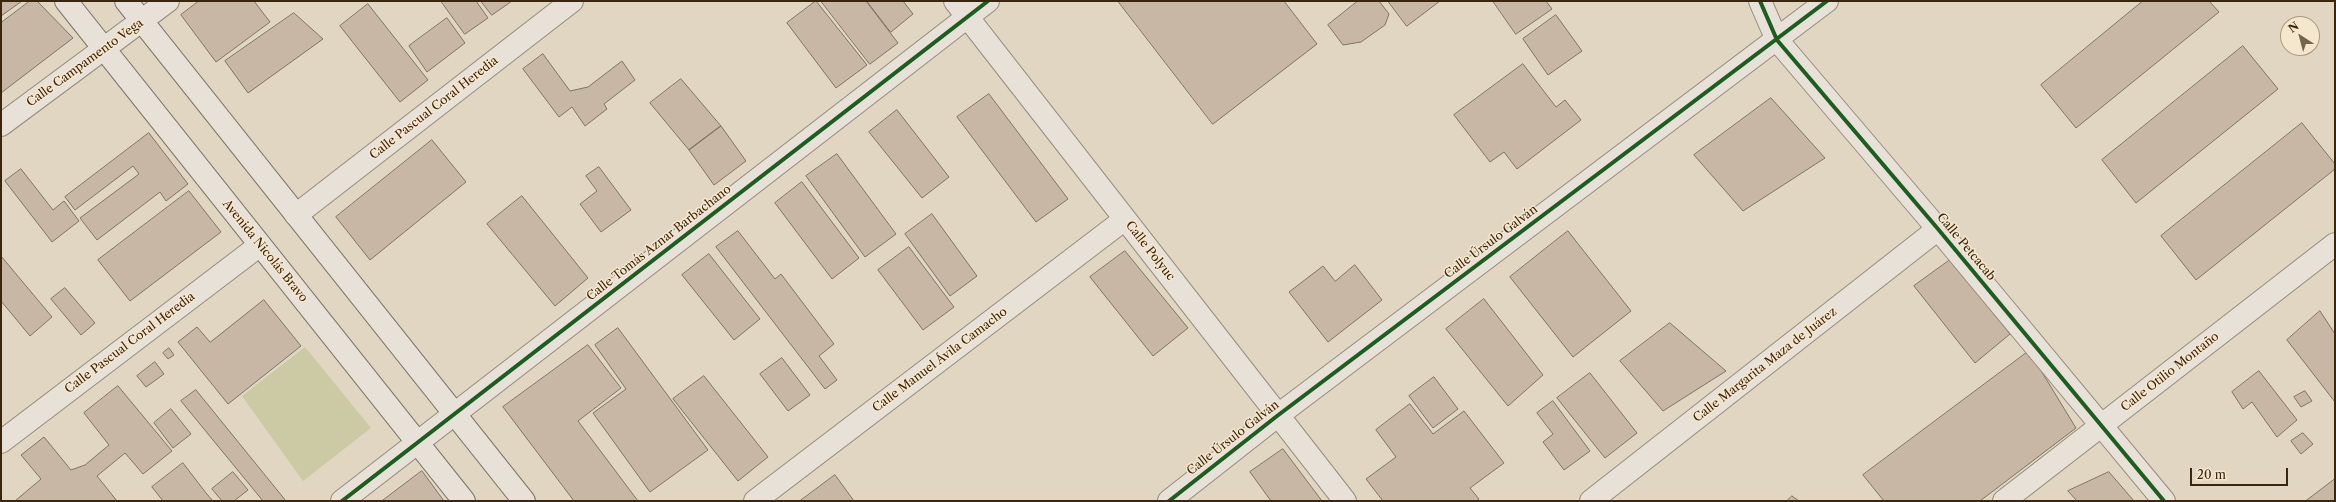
<!DOCTYPE html>
<meta charset="utf-8">
<style>
body{margin:0}
#map{position:relative;width:2336px;height:502px;overflow:hidden;background:#e1d6c1;font-family:"Libre Caslon Text",serif}
canvas{display:block}
.frame{position:absolute;inset:0;border:2px solid #3b250c;pointer-events:none}
.north{position:absolute;left:2280px;top:16px;width:40px;height:40px;box-sizing:border-box;background:#f5e7ce;border:1px solid #ab9980;border-radius:50%;rotate:324deg;font-size:11px;font-weight:700;line-height:16px;text-align:center;color:#3b250c}
.north::after{content:'';display:block;margin:auto;width:14px;height:18px;background:#75634b;clip-path:polygon(50% 0,100% 100%,50% 72%,0 100%)}
.scale{position:absolute;left:2190px;top:468px;width:98px;height:18px;box-sizing:border-box;border:2px solid #3b250c;border-top:0;padding-left:5px;font-size:12px;line-height:14px;white-space:nowrap;color:#3b250c;-webkit-text-stroke:3px #f5e7ce;paint-order:stroke}
</style>
<div id="map">
<canvas width="2336" height="502"></canvas>
<div class="frame"></div>
<div class="north">N</div>
<div class="scale">20 m</div>
</div>
<script>
const g = document.querySelector('canvas').getContext('2d');
g.lineJoin = 'round';
function fill(path, color) {
  g.fillStyle = color;
  g.fill(path, 'evenodd');
}
function trace(path, color, width, dash) {
  g.strokeStyle = color;
  g.lineWidth = width;
  g.lineCap = dash ? 'butt' : 'round';
  g.setLineDash(dash || []);
  g.stroke(path);
}
function label(font, color, halo, rows, align = 'center') {
  g.font = font + ' "Libre Caslon Text",serif';
  g.lineWidth = 3;
  g.setLineDash([]);
  g.textBaseline = 'middle';
  g.strokeStyle = halo;
  g.fillStyle = color;
  for (const [text, x, y, turn = 0] of rows) {
    g.save();
    g.translate(x, y);
    g.rotate((+turn || 0) * Math.PI / 180);
    g.textAlign = isNaN(turn) ? turn : align;
    if (halo) g.strokeText(text, 0, 0);
    g.fillText(text, 0, 0);
    g.restore();
  }
}
const green = new Path2D(`
 M305 347 371 428 303 481 242 396Z`);
const building = new Path2D(`
 M1 1H22L1 16Z
 M30 1H37L73 38 1 93V23Z
 M199 1H254L270 22 216 62 181 15Z
 M441 1H476L488 18 465 34Z
 M481 1H512L492 15Z
 M816 1 867 65 836 88 787 23Z
 M821 1H866L898 43 870 64Z
 M867 1H903L913 14 891 32Z
 M1118 1H1284L1317 44 1213 124Z
 M1358 1H1379L1389 14 1385 25 1361 42 1343 45 1328 25Z
 M1388 1H1440L1407 26Z
 M1493 1H1546L1552 9 1516 34Z
 M2143 1H2209L2219 12 2076 128 2041 85Z
 M368 4 428 80 400 102 340 26Z
 M294 13 323 39 248 93 225 61Z
 M1556 15 1582 51 1548 75 1523 39Z
 M447 18 465 43 427 72 409 46Z
 M2243 46 2278 89 2136 203 2102 160Z
 M543 54 570 91 588 87 622 61 635 80 604 104 607 109 585 126 572 107 559 117 523 69Z
 M1523 64 1556 107 1565 100 1581 120 1517 169 1504 152 1490 162 1454 115Z
 M681 79 721 126 689 150 650 103Z
 M989 94 1068 199 1036 222 957 117Z
 M1771 98 1825 158 1743 211 1694 155Z
 M897 110 949 177 922 198 869 132Z
 M2302 123 2335 164V169L2196 280 2161 236Z
 M721 126 746 161 714 185 689 150Z
 M149 133 188 184 166 201 160 192 97 240 80 218 139 174 133 166 75 210 65 197Z
 M432 140 466 182 370 260 336 217Z
 M837 154 896 234 865 257 806 176Z
 M599 167 631 210 601 232 580 204 597 191 586 176Z
 M21 169 53 210 64 201 79 221 52 242 5 181Z
 M802 182 859 258 832 279 775 203Z
 M189 191 221 232 130 301 98 260Z
 M522 196 588 278 555 306 487 224Z
 M932 214 977 276 950 296 905 234Z
 M738 231 775 279 781 274 834 344 819 356 837 380 825 389 716 247Z
 M1568 231 1631 311 1573 357 1510 277Z
 M909 247 954 307 923 330 878 270Z
 M1125 251 1188 328 1153 356 1090 277Z
 M709 254 760 319 734 340 682 275Z
 M1 256 52 317 30 336 1 301Z
 M1950 260 2010 334 1975 363 1914 286Z
 M1355 265 1382 300 1328 342 1289 292 1323 266 1335 281Z
 M65 288 95 323 81 335 51 299Z
 M1484 299 1543 375 1508 406 1446 329Z
 M264 300 301 346 228 404 178 342 197 327 210 342Z
 M2320 311 2335 334V402L2287 340Z
 M1670 323 1726 371 1663 411 1620 361Z
 M618 328 708 450 650 492 593 413 626 389 595 345Z
 M588 345 621 388 578 421 638 501H574L503 407Z
 M169 348 174 355 168 359 163 353Z
 M2029 351 2076 428 1980 501H1884L1863 475Z
 M782 358 810 395 788 411 760 374Z
 M155 362 164 374 146 387 137 376Z
 M2259 371 2297 420 2277 437 2252 402 2243 409 2232 392Z
 M1590 373 1637 433 1605 458 1557 398Z
 M704 376 768 457 738 481 673 399Z
 M1434 377 1458 409 1433 428 1409 396Z
 M118 386 172 451 143 474 125 453 97 476 117 501H15L41 479 21 455 44 437 71 470 85 465 109 445 84 413Z
 M196 390 286 501H263L181 401Z
 M2305 391 2312 401 2301 407 2294 397Z
 M1553 401 1590 451 1564 470 1543 442 1553 434 1537 413Z
 M1410 404 1433 434 1464 411 1504 463 1470 488 1479 499 1476 501H1383L1366 479 1396 457 1376 430Z
 M171 409 191 434 173 448 154 423Z
 M2303 433 2313 444 2301 454 2291 441Z
 M1283 449 1322 501H1271L1250 472Z
 M183 463 206 493 213 501H163L152 487Z
 M422 471 444 501H382Z
 M233 472 248 490 234 501H222L212 489Z
 M2109 472 2134 501H2077L2068 491Z
 M835 475 854 501H800Z
 M2335 479V501H2306Z
 M1792 496 1799 501H1787Z`);
const minor = new Path2D(`
 M955 1 1345 501
 M1760 1 1777 40 1938 229 2164 501
 M1 125 168 1
 M296 215 572 1
 M1 442 260 245
 M342 501 988 1
 M755 501 1125 219
 M1169 501 1277 416 1827 1
 M1591 501 1938 229
 M2004 501 2335 244`);
const secondary = new Path2D(`
 M66 1 464 501
 M126 1 524 501`);
const cycleway = new Path2D(`
 M1760 1 1777 40 1938 229 2164 501
 M342 501 988 1
 M1169 501 1277 416 1827 1`);
const streetNames = [
 ["Calle Campamento Vega",85,63,-36],
 ["Calle Pascual Coral Heredia",434,108,-38],
 ["Calle Úrsulo Galván",1491,242,-37],
 ["Calle Tomás Aznar Barbachano",659,243,-38],
 ["Calle Petcacab",1966,247,50],
 ["Avenida Nicolás Bravo",265,251,51],
 ["Calle Polyuc",1150,251,52],
 ["Calle Pascual Coral Heredia",130,343,-37],
 ["Calle Manuel Ávila Camacho",940,360,-37],
 ["Calle Margarita Maza de Juárez",1765,365,-38],
 ["Calle Otilio Montaño",2170,372,-38],
 ["Calle Úrsulo Galván",1233,438,-38]
];
fill(green, '#cbcaa4');
fill(building, '#c8b7a4');
trace(building, '#7d7466', 1);
trace(minor, '#968c7d', 24);
trace(secondary, '#7d7466', 24);
trace(minor, '#e7e1d7', 22);
trace(secondary, '#e7e1d7', 22);
trace(cycleway, '#1b5e20', 4);
label('12px', '#3b250c', '#f5e7ce', streetNames);
</script>
